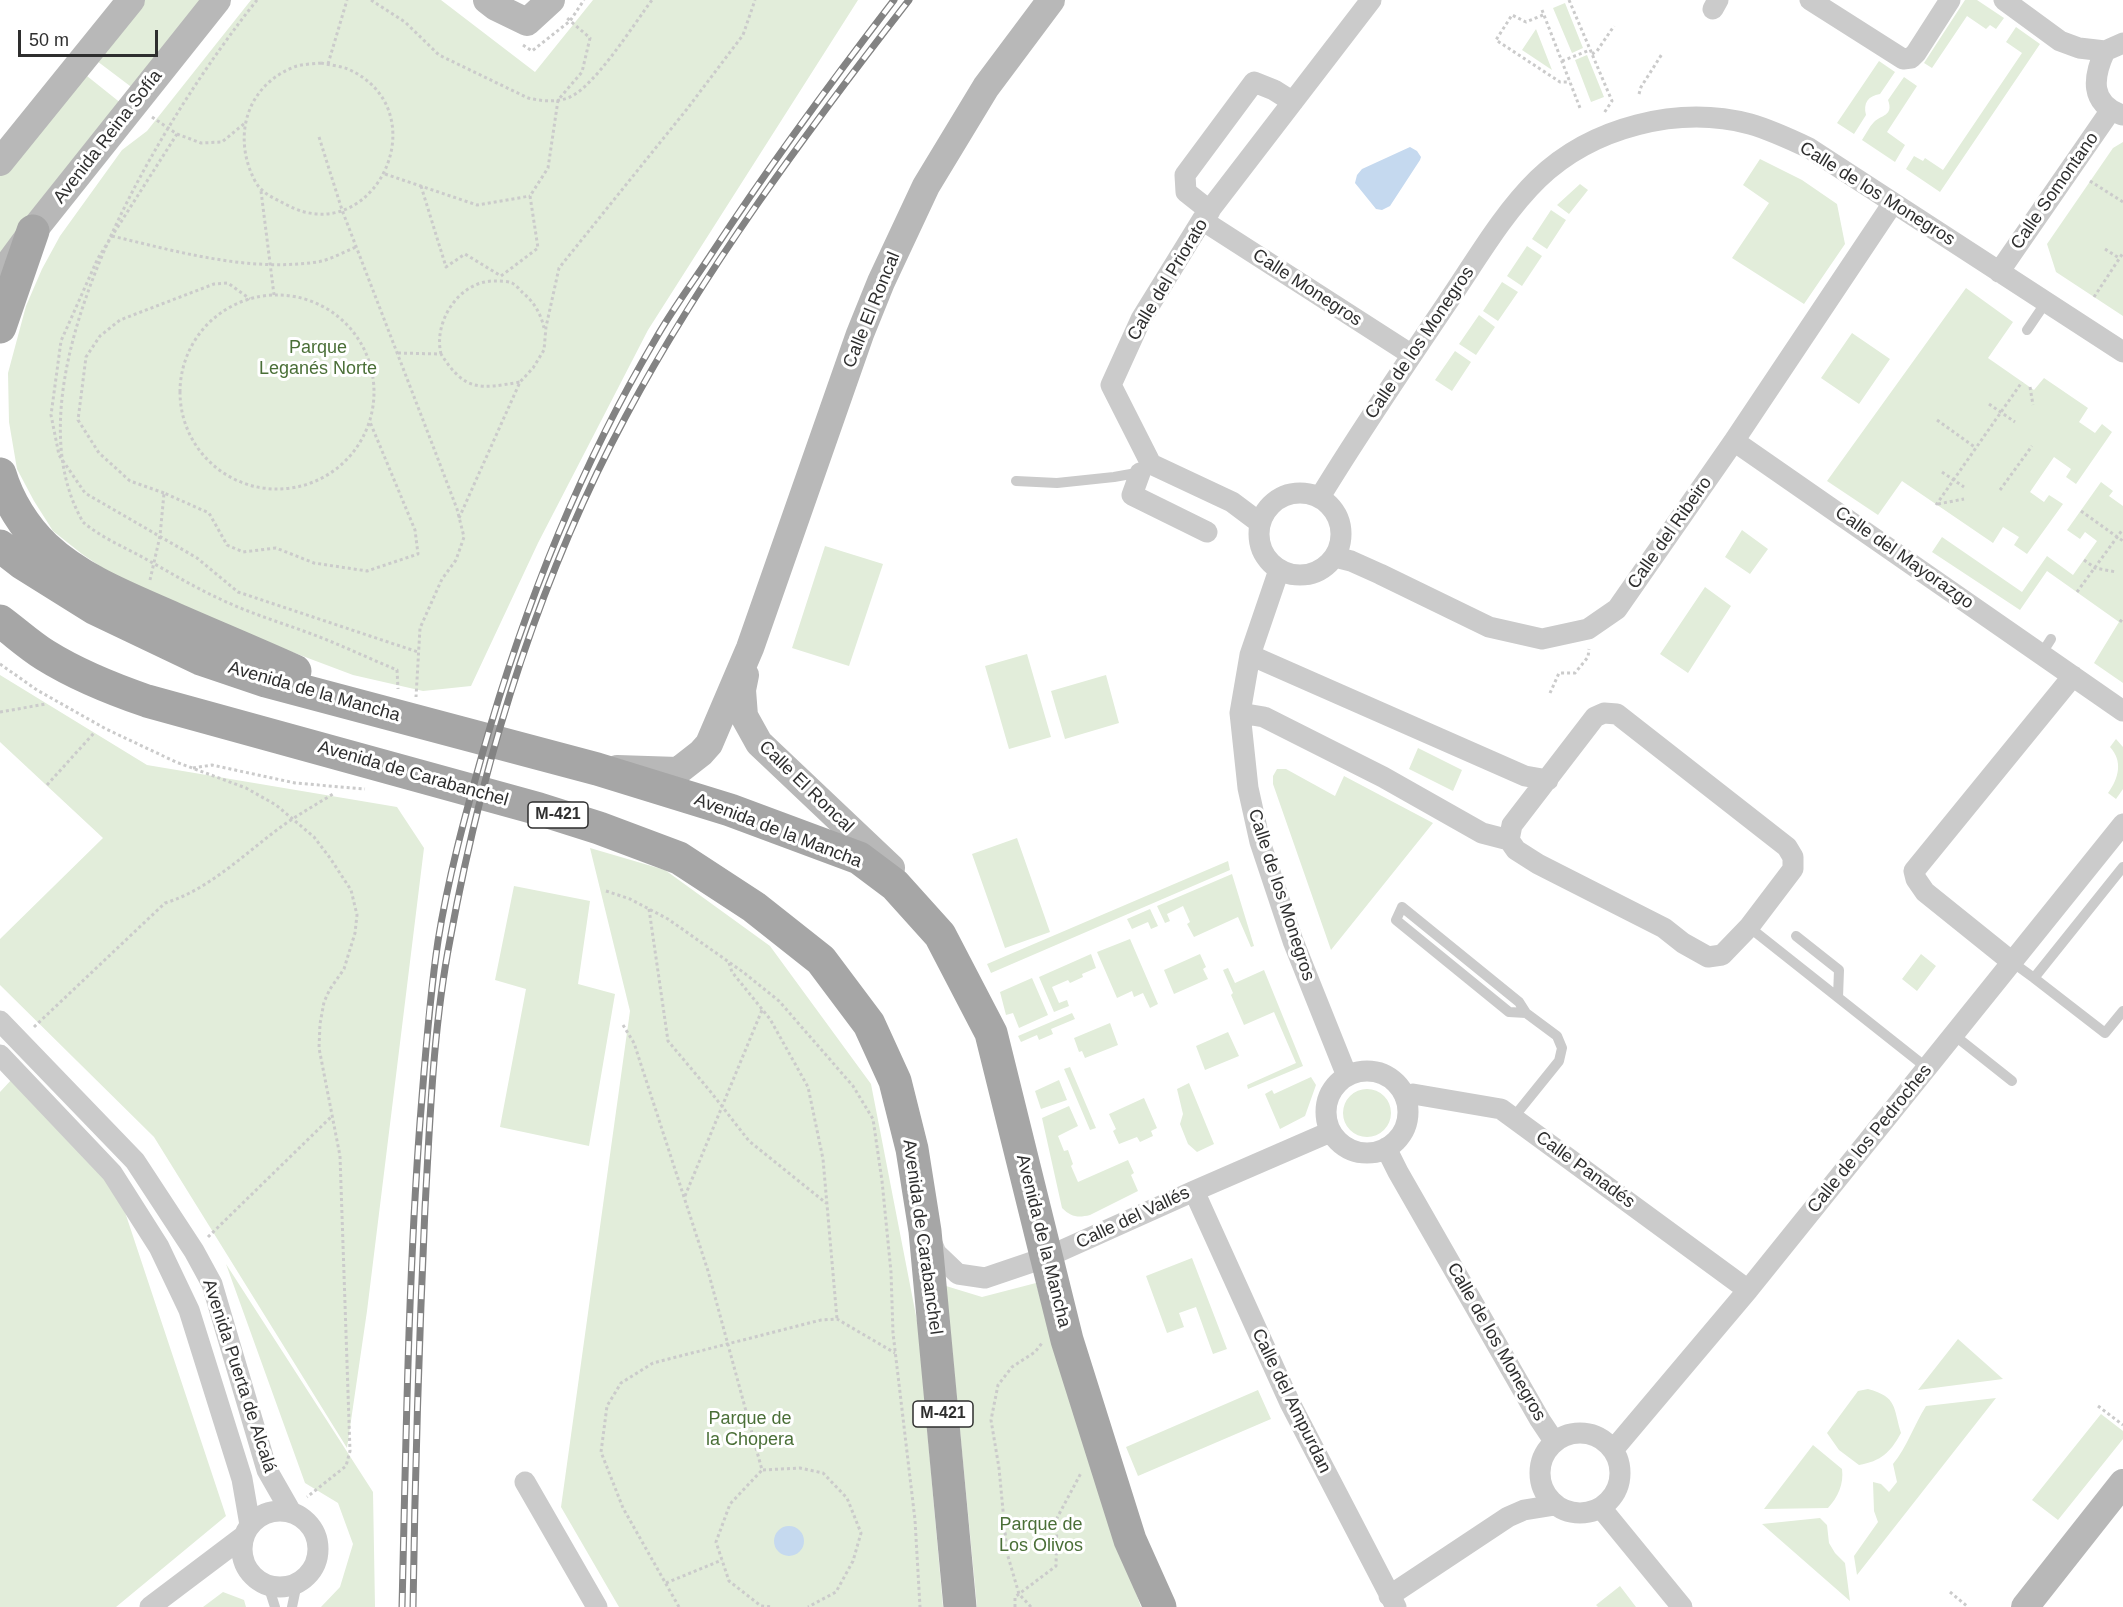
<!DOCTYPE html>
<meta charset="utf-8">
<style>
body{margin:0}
#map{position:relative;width:2123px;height:1607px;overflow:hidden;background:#fff;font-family:Helvetica,sans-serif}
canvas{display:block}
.scale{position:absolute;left:18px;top:30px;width:140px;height:27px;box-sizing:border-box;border:3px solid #2e2e2e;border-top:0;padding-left:8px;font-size:18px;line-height:21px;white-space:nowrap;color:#2e2e2e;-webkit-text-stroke:4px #fff;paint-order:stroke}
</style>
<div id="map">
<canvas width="2123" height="1607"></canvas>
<div class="scale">50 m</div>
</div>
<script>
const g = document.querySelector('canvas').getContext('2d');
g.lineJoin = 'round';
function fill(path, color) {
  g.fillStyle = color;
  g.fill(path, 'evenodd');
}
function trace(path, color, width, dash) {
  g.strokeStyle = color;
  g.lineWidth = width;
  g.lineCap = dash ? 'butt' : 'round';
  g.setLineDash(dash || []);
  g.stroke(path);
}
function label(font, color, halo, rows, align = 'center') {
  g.font = font + ' Helvetica,sans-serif';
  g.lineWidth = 6;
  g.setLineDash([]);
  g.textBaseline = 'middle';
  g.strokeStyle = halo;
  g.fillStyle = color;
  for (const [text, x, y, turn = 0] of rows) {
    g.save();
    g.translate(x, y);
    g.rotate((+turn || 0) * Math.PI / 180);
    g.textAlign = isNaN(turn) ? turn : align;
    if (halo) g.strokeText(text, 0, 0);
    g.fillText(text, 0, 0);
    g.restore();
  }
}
const green = new Path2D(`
 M139 0H205L134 89 93 58Z
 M251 0H441L535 72 593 0H858L648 330 538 543 471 686 423 691 353 675 276 646 113 575 82 554 53 531 34 501 17 469 9 422 8 373 26 306 42 269 60 236 122 150 147 131Z
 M1965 0H1977L2004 18 1996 29 1990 25 1986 29 1967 16 1932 68 1924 63Z
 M1565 3 1583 48 1572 53 1553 8Z
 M2016 27 2040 44 1940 192 1906 169 1914 156 1923 161 1925 158 1943 170 2022 53 2006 42Z
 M1536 29 1552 70 1522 50Z
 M1587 55 1604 97 1591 102 1575 60Z
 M1879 61 1895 72 1880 94C1868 96 1863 103 1866 115L1854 134 1837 123Z
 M82 72 122 104 0 257V176Z
 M1904 77 1917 86 1887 132 1905 145 1895 162 1862 140C1866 134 1869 127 1874 122 1881 115 1894 116 1888 100Z
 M2123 142V316L2056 272 2047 244 2113 148Z
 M1760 159 1802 180 1837 204 1845 244 1804 304 1732 258 1769 203 1743 185Z
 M1580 184 1588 190 1569 214 1557 205Z
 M1551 210 1566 220 1547 249 1532 239Z
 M1527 246 1542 256 1522 286 1507 276Z
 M1502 282 1518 292 1498 321 1483 311Z
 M1966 288 2013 322 1988 358 2034 390 2044 378 2088 408 2079 422 2095 433 2102 424 2112 432 2076 484 2066 477 2071 469 2054 457 2030 492 2044 502 2049 495 2063 504 2027 554 2014 545 2019 537 2003 527 1993 543 1902 481 1878 515 1827 481Z
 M1479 315 1495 327 1476 355 1459 344Z
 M1852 333 1890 359 1859 404 1821 378Z
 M1455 351 1471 362 1452 391 1435 380Z
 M2101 482 2113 491 2109 496 2123 506V683L2094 663 2119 622 2047 571 2020 610 1932 552 1942 537 2022 592 2047 556 2073 575 2097 541 2085 532 2080 539 2067 530Z
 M1742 530 1768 549 1750 574 1725 557Z
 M825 546 883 564 849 666 792 648Z
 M1705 587 1731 606 1688 673 1660 654Z
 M1027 654 1051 737 1009 749 985 666Z
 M0 675 147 765 397 807 424 848 367 1311 347 1448 154 1137 0 985V939L103 838 0 742Z
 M1106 675 1119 723 1065 739 1051 691Z
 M2116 739 2123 747V789L2116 799 2108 793C2119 778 2123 761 2110 747Z
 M1418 748 1462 770 1453 791 1409 769Z
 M1277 769H1286L1335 796 1344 776 1433 823 1331 950 1273 784V776Z
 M1017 838 1050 932 1005 948 972 854Z
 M590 848 665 870 770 946 871 1084 918 1326 943 1607H619L561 1507 630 1011Z
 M1228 861 1230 870 991 973 987 964Z
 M1232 874 1254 946 1251 947 1238 917 1194 937 1187 924 1190 922 1183 906 1167 914 1170 921 1165 923 1157 906Z
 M514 886 590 901 578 984 615 994 589 1146 500 1127 526 989 495 980Z
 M1150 909 1158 926 1151 929 1148 922 1132 929 1127 919Z
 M1130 939 1158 1004 1150 1008 1143 993 1134 997 1132 991 1117 998 1097 952Z
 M1091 954 1096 968 1082 974 1083 977 1070 983 1068 980 1052 987 1059 1003 1067 1000 1069 1006 1054 1012 1039 977Z
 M1200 954 1206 967 1203 969 1208 979 1174 994 1164 970Z
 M1921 954 1936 966 1917 991 1902 979Z
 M1228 968 1235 983 1264 970 1303 1066 1248 1089 1247 1085 1296 1063 1274 1012 1244 1025 1231 995 1233 993 1223 970Z
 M1032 978 1048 1015 1019 1028 1013 1013 1006 1015 1000 992Z
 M1072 1013 1075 1019 1051 1029 1053 1034 1039 1040 1037 1035 1021 1042 1018 1036Z
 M1110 1023 1118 1045 1085 1058 1082 1051 1079 1052 1074 1038Z
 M1228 1032 1239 1056 1205 1070 1196 1046Z
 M1070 1067 1096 1128 1090 1130 1064 1069Z
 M1311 1077 1316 1085 1305 1116 1280 1129 1265 1094 1272 1090 1274 1094Z
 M13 1078 117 1188 226 1516 116 1607H0V1092Z
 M1059 1080 1067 1100 1041 1109 1035 1091Z
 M1189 1083 1214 1144 1197 1152 1188 1144 1180 1124 1183 1114 1177 1089Z
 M1343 1113a24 24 0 1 1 48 0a24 24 0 1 1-48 0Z
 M1144 1098 1157 1128 1151 1131 1153 1136 1140 1142 1137 1137 1119 1144 1113 1131 1116 1129 1109 1114Z
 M1069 1106 1078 1126 1058 1136 1064 1151 1068 1150 1073 1164 1071 1166 1078 1182 1128 1160 1134 1173 1131 1175 1138 1191 1090 1215C1078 1218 1071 1217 1062 1208L1042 1118Z
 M1192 1258 1227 1349 1213 1354 1196 1307 1179 1313 1184 1327 1167 1333 1146 1276Z
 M226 1264 373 1492 375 1607H321L340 1587 353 1544 338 1503 305 1483Z
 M1036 1283 1088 1459 1141 1607H977L946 1286 982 1297Z
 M1958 1339 2003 1379 1918 1390Z
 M1868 1389C1898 1397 1893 1408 1901 1433 1890 1453 1881 1461 1859 1465L1839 1450 1827 1433 1858 1391Z
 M1258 1390 1271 1419 1138 1476 1126 1447Z
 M1996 1398 1857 1575 1854 1556 1878 1522 1874 1511 1873 1482 1881 1484 1889 1492 1897 1482 1893 1464C1907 1447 1914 1425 1926 1406Z
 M2101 1414 2123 1431V1439L2058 1520 2032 1500Z
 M1813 1445 1842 1469C1844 1484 1838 1497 1828 1508L1764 1509Z
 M1820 1518 1827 1525 1829 1543 1835 1553 1845 1563 1850 1601 1762 1524Z
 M1620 1586 1636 1607H1598L1596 1605Z
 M223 1592 244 1600 246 1607H203Z`);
const water = new Path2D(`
 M1410 147 1417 151 1421 157 1420 160 1390 206 1382 210 1376 209 1355 183 1357 175 1362 169Z
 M774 1541a15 15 0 1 1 30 0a15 15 0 1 1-30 0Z`);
const path = new Path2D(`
 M257 0C165 115 0 379 83 522 100 537 124 547 144 558 169 572 194 587 220 599 249 613 279 622 309 633 339 644 368 658 397 670L398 689
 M371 0 405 22 439 55 528 98C541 101 556 103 570 97 595 86 634 24 652 0
 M1569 0 1612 101 1604 113
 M1542 10 1580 108
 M1543 15 1526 22 1512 15 1496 40 1560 82H1570
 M523 45 532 51 570 21 584 0
 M1592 54 1597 51 1614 26
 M1562 61 1590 50
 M321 63C330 65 340 66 348 69 441 111 374 251 287 205 274 198 262 194 255 181 232 137 246 86 294 67 302 64 313 64 321 63Z
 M328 64 347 0
 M1639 94 1641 87 1662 54
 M152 117 177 134 98 258 61 341 51 415 59 455 85 493 197 558 238 592 418 652
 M177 134 201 143 222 142 245 123
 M319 137 342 210 433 446 457 509 464 537 456 560 442 579 420 628 416 697
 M385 174 477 205 530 196
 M2090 181 2123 202
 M421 186 446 267 465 254 501 276 538 248 530 196 548 168 558 100 582 72 590 38 567 18
 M261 191 274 295
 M112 236C179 252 248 272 317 262 330 260 344 252 356 247
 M2105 249 2119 258
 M180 392a97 97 0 1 1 194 0a97 97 0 1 1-194 0Z
 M2094 297 2123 253
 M398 353 441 354C465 392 480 389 520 382
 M441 354C433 322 459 281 494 281 500 281 507 281 512 283 516 285 520 290 523 293 534 302 541 314 544 328
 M2030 387 2033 405
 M1989 404 2015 422
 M1937 420 1976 448
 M1942 472 1964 487
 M2000 490 2032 446
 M164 493 130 481 99 453 78 420 86 357 100 336 120 320 214 284 228 283 250 299
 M1938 504 1964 499
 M1936 505 2022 382
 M2081 511 2123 541
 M459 518 520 382 533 368 544 350 546 327 559 268 687 109 743 35 755 0
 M2084 560 2095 568 2116 572
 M150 580 160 536 164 493 209 513 227 545 243 552 276 548 314 563 367 571 418 554 415 530 370 422
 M2077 592 2123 529
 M2120 622 2123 618
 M0 664 37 690 106 729 176 762 246 788 276 805 314 837 330 858 351 890 357 915 355 933 344 969 330 989 324 1002 320 1024 319 1048 340 1156 350 1451 346 1466 307 1497
 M1550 693 1559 673H1575L1588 657 1589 649
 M0 712 46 704
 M193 768 212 765 295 783 365 789
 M47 785 94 733
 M606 891 630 899 668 919 743 972 779 1001 853 1086 873 1119 882 1181 891 1272 893 1333 915 1520 920 1607
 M649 909 668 1041 710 1091 749 1141 826 1203
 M729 963 732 972 770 1019 808 1087 823 1159 837 1319
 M623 1025 634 1043 708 1271 762 1470 730 1504 716 1542 729 1581 761 1606 772 1607
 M34 1027 165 903C211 889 247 851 285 824 301 813 317 804 333 794
 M685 1196 762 1010
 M208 1237 332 1116
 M2098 1406 2123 1425
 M763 1470 800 1468 823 1473 847 1498 861 1533 853 1561 836 1592 808 1607
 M666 1583 722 1560
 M1950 1592 1968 1607
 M679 1607 623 1508 601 1452 607 1406 621 1383 653 1363 821 1320 837 1319 895 1353
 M1015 1607V1597L1056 1566 1057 1518 1081 1473
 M1031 1607 1019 1594 1007 1553 999 1468 991 1420 998 1385 1012 1367 1035 1352 1042 1343`);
const lane = new Path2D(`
 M2027 330 2046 302
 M1016 481 1057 483 1114 477 1142 472
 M2042 653 2051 639
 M1749 927 1927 1068
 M1796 936 1839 970 1838 997
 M2012 962 2034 978 2123 867
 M2034 978 2105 1033 2123 1011
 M1954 1035 2012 1081
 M1513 1118 1559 1061 1562 1048 1557 1036 1526 1013 1519 1002 1402 907 1396 920 1509 1012 1526 1013
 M268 1585 275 1607
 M292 1607 297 1583`);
const street = new Path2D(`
 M1810 0 1903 59 1911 58 1916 53 1950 0
 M2004 0 2060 41 2079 48 2105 51
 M1713 9 1718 0
 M2122 115C2089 103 2093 77 2105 51L2123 43
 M1210 211 1186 192 1185 175 1254 82 1274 90 1293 102
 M1202 220 1412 355
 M1999 272 2111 110
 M1734 441 2123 711
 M1140 473 1132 495 1207 532
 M1259 534a41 41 0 1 1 82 0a41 41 0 1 1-82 0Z
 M1320 497C1360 431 1404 367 1447 303 1475 262 1503 213 1538 179 1592 127 1678 105 1750 124 1771 130 1790 139 1809 148L2123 352
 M1260 523 1232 502 1151 464 1111 385 1141 319 1202 220 1371 0
 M1335 557 1351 561 1380 574 1489 627 1542 639 1588 629 1617 609 1734 441 1893 203
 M1279 570 1250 655 1240 713 1248 788 1260 842 1293 941 1347 1076
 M1250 655 1525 776 1548 780
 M1240 713 1264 717 1383 777 1482 833 1509 840
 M1604 713 1617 714 1787 847 1793 857V869L1749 927 1722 955 1708 957 1683 943 1664 928 1538 864 1516 850 1509 840 1512 825 1595 717Z
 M2012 962 1925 892 1916 879 1914 871 2073 676
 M0 1021 135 1161 194 1251 212 1284 267 1470 291 1512
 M0 1055 112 1173 159 1247 189 1310 242 1479 250 1525
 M1326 1112a41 41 0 1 1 82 0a41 41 0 1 1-82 0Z
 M1405 1097 1413 1094 1501 1109 1748 1290
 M1386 1148 1398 1172 1540 1420 1554 1441
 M1194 1191 1290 1403 1396 1607
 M929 1236 936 1253 958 1274 985 1278 1047 1257 1194 1191 1330 1132
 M1540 1473a40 40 0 1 1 80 0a40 40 0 1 1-80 0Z
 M1613 1450 1748 1290 2123 824
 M525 1482 597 1607
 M1601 1508 1682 1607
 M242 1549a38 38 0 1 1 76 0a38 38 0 1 1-76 0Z
 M1389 1596 1508 1517 1524 1510 1555 1505
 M150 1607 244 1536`);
const secondary = new Path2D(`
 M487 0 496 7 527 22 551 0
 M0 162 131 0
 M0 276 33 231 217 0
 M745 675 742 690 744 716 759 743 891 868
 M617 769 678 771 701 753 709 744 750 648 860 334 881 282 926 186 986 87 1051 0
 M2025 1607 2123 1483`);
const primary = new Path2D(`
 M0 327 33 231
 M0 474C8 501 25 528 45 547 80 580 130 599 173 618 214 636 255 653 295 671
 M0 546 22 563 94 608 201 659 266 681 597 769 730 810 859 858 895 885 940 935 991 1033 1067 1340 1130 1540 1160 1607
 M0 621C15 632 29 645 45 655 77 675 112 689 147 701L539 809 599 828 679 858 754 907 821 960 869 1024 895 1081 912 1149 925 1231 960 1607`);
const rail = new Path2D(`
 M402 1607C406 1445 408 1283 420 1122 425 1061 429 1001 438 941 448 878 465 816 482 755 523 610 578 470 655 340 672 310 693 282 712 253 769 166 831 82 894 0
 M413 1607C415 1474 419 1341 425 1208 430 1119 433 1028 450 940 483 759 539 578 626 416 704 270 807 131 909 0`);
const shields = [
 [558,815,60],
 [943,1414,60]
];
const shieldNames = [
 ["M-421",558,815],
 ["M-421",943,1414]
];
const streetNames = [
 ["Avenida Reina Sofía",108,137,-52],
 ["Calle Somontano",2055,191,-55],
 ["Calle de los Monegros",1877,194,32],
 ["Calle del Priorato",1168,280,-59],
 ["Calle Monegros",1307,288,33],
 ["Calle El Roncal",872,310,-68],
 ["Calle de los Monegros",1420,343,-56],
 ["Calle del Ribeiro",1670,533,-55],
 ["Calle del Mayorazgo",1904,558,35],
 ["Avenida de la Mancha",314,692,16],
 ["Avenida de Carabanchel",413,774,16],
 ["Calle El Roncal",806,787,44],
 ["Avenida de la Mancha",778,831,21],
 ["Calle de los Monegros",1281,895,72],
 ["Calle de los Pedroches",1870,1139,-51],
 ["Calle Panadés",1585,1170,36],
 ["Calle del Vallés",1133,1218,-25],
 ["Avenida de Carabanchel",922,1237,82],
 ["Avenida de la Mancha",1043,1241,76],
 ["Calle de los Monegros",1496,1342,60],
 ["Avenida Puerta de Alcalá",239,1376,72],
 ["Calle del Ampurdan",1291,1401,64]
];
const parkNames = [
 ["Parque",318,348],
 ["Leganés Norte",318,369],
 ["Parque de",750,1419],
 ["la Chopera",750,1440],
 ["Parque de",1041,1525],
 ["Los Olivos",1041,1546]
];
fill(green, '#e2edda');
fill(water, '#c5d9ef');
trace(path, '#cbcbcb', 3, [3, 3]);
trace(lane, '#cbcbcb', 10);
trace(street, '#cbcbcb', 21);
trace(secondary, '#b8b8b8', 28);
trace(primary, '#a6a6a6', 33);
trace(rail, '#838383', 7);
trace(rail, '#fff', 4.5, [14]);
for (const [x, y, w] of shields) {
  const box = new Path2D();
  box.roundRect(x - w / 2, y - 13, w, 26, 4.5);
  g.fillStyle = '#fff';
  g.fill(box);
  trace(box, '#2e2e2e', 1.5);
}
label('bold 16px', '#2e2e2e', null, shieldNames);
label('18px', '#2e2e2e', '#fff', streetNames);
label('18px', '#4a6f37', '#fff', parkNames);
</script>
